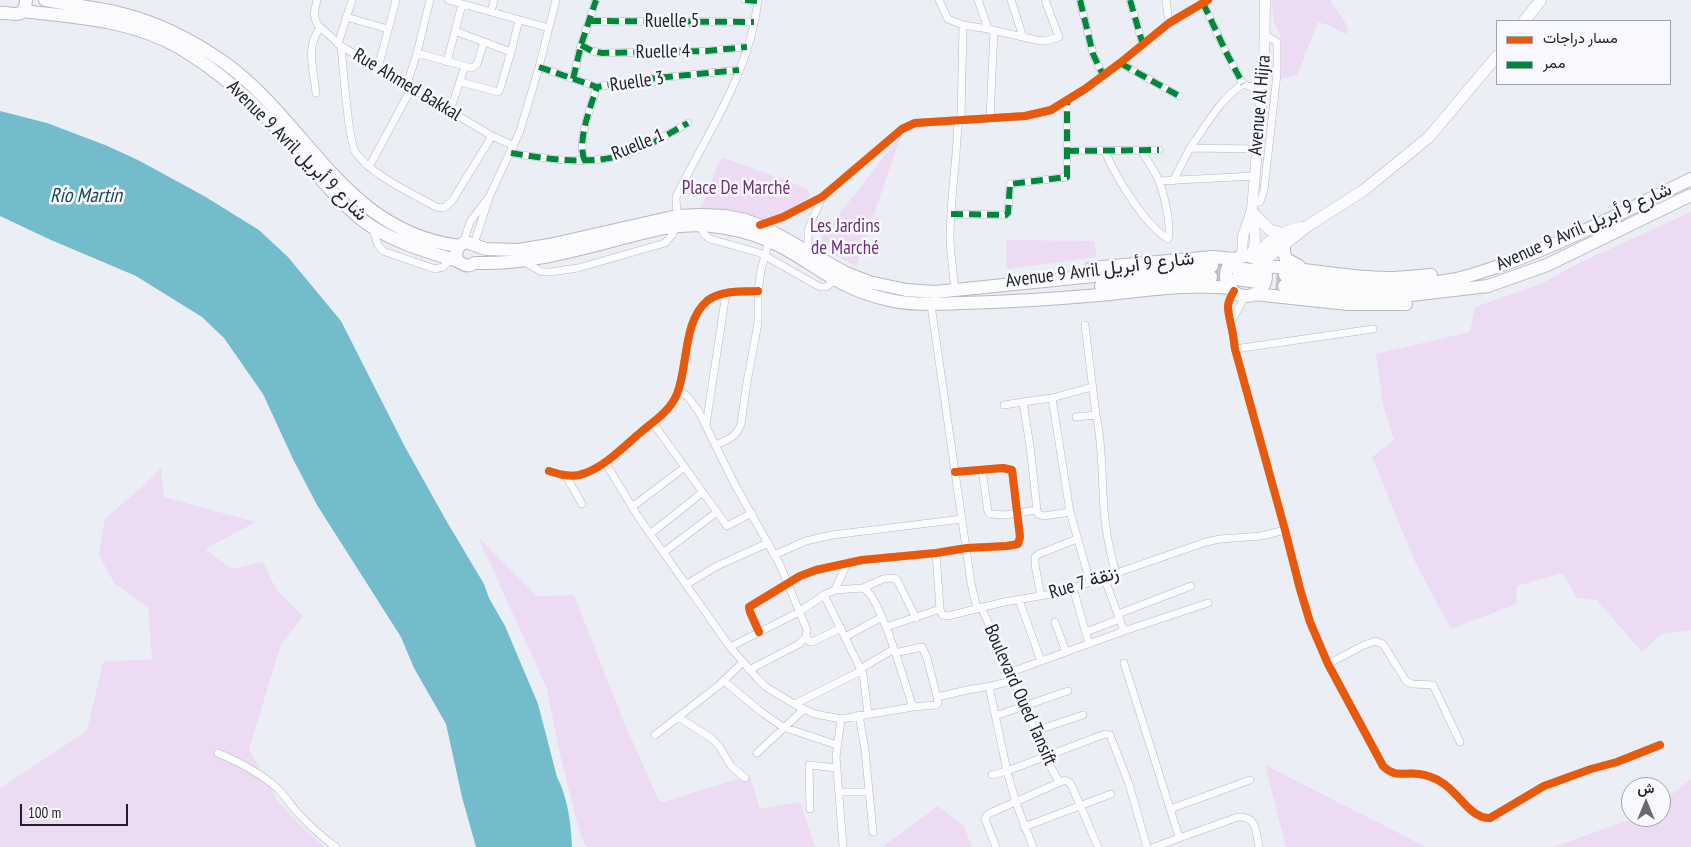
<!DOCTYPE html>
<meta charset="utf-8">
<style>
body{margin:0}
#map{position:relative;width:1691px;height:847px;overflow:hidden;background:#ebeef5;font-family:"PT Sans Narrow",Vazirmatn,sans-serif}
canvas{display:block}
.legend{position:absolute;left:1496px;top:20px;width:175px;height:65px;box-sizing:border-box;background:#f7f9ff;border:1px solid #a1a3a9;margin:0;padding:6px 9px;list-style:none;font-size:15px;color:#212227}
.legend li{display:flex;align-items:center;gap:10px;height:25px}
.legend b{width:25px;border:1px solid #a1a3a9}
.north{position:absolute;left:1621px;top:777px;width:50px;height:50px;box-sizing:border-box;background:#f7f9ff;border:1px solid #a1a3a9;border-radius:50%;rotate:0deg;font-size:14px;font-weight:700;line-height:20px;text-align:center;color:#212227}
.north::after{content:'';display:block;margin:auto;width:18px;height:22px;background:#68696f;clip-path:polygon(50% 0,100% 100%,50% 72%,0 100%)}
.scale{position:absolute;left:20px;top:804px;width:108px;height:22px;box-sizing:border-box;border:2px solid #212227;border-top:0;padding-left:6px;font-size:15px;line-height:18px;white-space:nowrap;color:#212227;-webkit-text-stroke:4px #f7f9ff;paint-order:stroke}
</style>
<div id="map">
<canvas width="1691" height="847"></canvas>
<ul class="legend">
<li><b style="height:6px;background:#e8590c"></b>مسار دراجات</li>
<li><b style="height:6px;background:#00873e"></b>ممر</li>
</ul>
<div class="north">ش</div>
<div class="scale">100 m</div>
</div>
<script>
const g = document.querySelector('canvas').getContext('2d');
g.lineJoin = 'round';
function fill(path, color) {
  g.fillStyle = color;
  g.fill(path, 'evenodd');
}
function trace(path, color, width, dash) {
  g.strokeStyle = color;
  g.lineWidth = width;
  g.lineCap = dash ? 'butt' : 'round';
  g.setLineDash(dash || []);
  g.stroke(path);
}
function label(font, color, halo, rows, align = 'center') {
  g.font = font + ' "PT Sans Narrow",Vazirmatn,sans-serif';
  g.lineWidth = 5;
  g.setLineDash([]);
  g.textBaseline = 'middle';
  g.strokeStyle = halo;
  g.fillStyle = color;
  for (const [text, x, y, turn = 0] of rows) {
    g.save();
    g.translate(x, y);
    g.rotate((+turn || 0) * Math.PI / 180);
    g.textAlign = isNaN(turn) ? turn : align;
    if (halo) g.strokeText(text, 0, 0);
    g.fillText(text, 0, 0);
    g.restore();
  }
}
const green = new Path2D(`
 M1272 0H1330L1344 20 1348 31 1345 34 1331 26 1318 22 1297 75 1277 80 1281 41 1280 33 1274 23Z
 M902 134 897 147 856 266 838 257 824 246 822 236Z
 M724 158 804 187 809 191 810 196 794 211 761 219H752L720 210 701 208 719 161Z
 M1691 212V630L1661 634 1642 652 1597 600 1577 598 1562 573 1517 586 1516 604 1451 629 1415 562 1372 457 1394 440 1383 405 1376 354 1470 332 1475 307 1541 284 1577 264Z
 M1006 240 1094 241 1097 257 1007 269Z
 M161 468 164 497 256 522 205 549 231 569 263 562 276 589 303 616 281 644 249 749 277 800 295 820 325 847H0V788L87 731 103 662 152 659 148 607 114 583 99 555 105 519 142 487Z
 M478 537 537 596 574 595 623 720 659 801 663 802 750 775 760 809 800 802 815 847H586L578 826 558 745 547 689Z
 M1265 765 1426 847H1286Z
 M1691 779V847H1554L1637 817H1661V803Z
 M938 806 964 826 972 847H882Z`);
const water = new Path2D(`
 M0 111 47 123 105 145 138 160 204 196 259 230 288 257 341 321 405 447 447 522 484 584 489 598 505 626 538 704 557 777C568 799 571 823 572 847H476L462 797 446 724 414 668 401 637 317 505 293 459 263 394 224 338 202 317 136 276 51 240 0 216Z`);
const highwayTunnel = new Path2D(`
 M1212 266 1236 268
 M1259 271 1285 275
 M1211 277 1236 279
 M1258 282 1284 286`);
const street = new Path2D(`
 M317 0 314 14 317 24 341 46 492 136 514 146
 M448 0 549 28
 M745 0 758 1
 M939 0 948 19 963 25 988 29 1036 40 1044 41 1059 37 1045 0
 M978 0 988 29
 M1011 0 1023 37
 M1080 0 1093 54 1103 75
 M1130 0 1143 45
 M1166 0 1169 23
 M1203 3 1227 54 1243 84
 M491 12 494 0
 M346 17 388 29
 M589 21 754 22
 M455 31 511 52 519 20
 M338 44 352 0
 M581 45 592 51 602 53 706 51 747 47
 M341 46C343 64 348 142 356 153 374 177 410 192 436 207L444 208 452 201 492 136
 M417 53 472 68 477 64 484 42
 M447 62 462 4
 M1120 63 1179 96
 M539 67 597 87 636 80 739 70
 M378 68 396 0
 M573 79 581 45 596 0
 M461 82 498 92 500 89 511 52
 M407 84 417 53 430 0
 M316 93C314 71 305 47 320 28
 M450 111 465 66
 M990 118 994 30
 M961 120 963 25
 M1190 148C1206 126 1220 99 1243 84L1262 91
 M1067 151 1159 150
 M1105 152C1117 178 1143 223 1168 239 1172 227 1164 194 1159 181 1155 171 1147 161 1142 151
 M511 153C548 159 589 166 626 154 648 147 668 134 688 123
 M585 161C576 142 591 106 597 87
 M369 167 412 87
 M1159 181 1254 176
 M1173 181 1190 148 1257 149
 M1252 203 1260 202 1264 190 1277 74V42L1265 35
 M951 214 1006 215 1008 213 1010 184 1067 177V100
 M677 216 676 197C707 133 750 73 758 0
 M700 225 704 234 710 239 760 253 820 287H826L836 280
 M760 225 783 217 822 197 902 129 915 123 1025 116 1051 110 1085 89 1120 63 1169 23 1208 0
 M372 227 378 245 383 251 435 269 443 267 451 259
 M463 243 470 222 488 198
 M474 244 490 195 520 131 539 67 556 0
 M808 251V230L822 197
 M523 261 542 272H550L578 268 665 243 672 235 676 226
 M955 290C953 273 951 256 950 240 950 200 957 160 958 120
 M1234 291C1225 306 1228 309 1231 325 1233 333 1234 341 1235 349L1285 530 1300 589 1310 622 1328 664 1383 766C1395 778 1404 772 1419 774 1426 775 1435 778 1441 782 1458 791 1470 819 1490 818L1544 786 1591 769 1617 762 1660 745
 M931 305 971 583 977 609
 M1231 322 1246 295
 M1085 325 1096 415
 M1235 349 1373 329
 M679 389 688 397 699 412 734 483 780 565 807 630 806 637 799 644 749 670
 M1052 398 1023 402 1030 446 1037 510 1038 514 1044 516 1070 512
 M1004 405 1023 402
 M1076 417 1096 415C1104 450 1101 485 1105 520 1107 538 1111 556 1116 574
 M653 423 727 526 752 513
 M706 425 726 293
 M715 445C727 440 737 437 741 424L747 382 758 323V291L761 270 769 241
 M605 462 637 515 730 647 758 679 766 687 799 707 815 714 841 719
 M982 470 988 512 990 514 1005 515 1037 510
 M549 471C559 474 568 477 579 475 603 469 622 448 641 432 654 421 670 411 677 394 688 367 683 321 707 301 720 290 742 292 758 291
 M566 476 582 504
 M632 507 685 467
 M650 534 703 492
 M664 552 717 512
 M936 553 940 609
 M774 555 806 541 832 535 962 519
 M1104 577 1124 631
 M1090 582 1070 512 1052 398 1092 387
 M687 584 717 566 768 543
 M863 588 883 579 893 578 897 580 916 618
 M1073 588 1089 644
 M835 590 863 588C881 596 905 685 913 707L841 719 836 757 843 846
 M824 595 863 674 868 714
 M1041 596 1035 565V557L1039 554 1077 539
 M1019 600 1041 661
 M981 607 1011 672 1045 756 1059 782
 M1118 614 1191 586
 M1055 622 1066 652
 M886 627 940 609 942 615 948 616 1004 602 1052 594 1073 588 1206 542 1220 539 1261 536 1285 530
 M759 632 750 612 749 607 800 576 816 570 862 560 936 553 967 548 1007 546 1018 544 1020 537 1012 470 1003 468 955 472
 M1086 632 1120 619
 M806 637 810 642H812L841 628
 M845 637 882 617
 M730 647 799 612 824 595 835 590 847 563
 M895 653 922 647 927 658 937 697 967 690 991 686
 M1124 663 1179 837
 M1328 664 1362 646 1375 641 1383 644 1406 681 1412 684 1433 685 1460 742
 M860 669 894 649
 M1011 672 1124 631 1208 603
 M1015 680 991 686 990 691 1007 771 1016 803 1033 847
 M724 681 760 711 783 727 837 745
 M795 704 861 671
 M913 707 936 705 938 703 937 697
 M859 715 865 750 873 832
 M995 716 1068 691
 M678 717 711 738 719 746 731 766 745 778
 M1035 731 1083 715
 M655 735 718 686 743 662
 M218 753C239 762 261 773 278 789 286 797 291 806 298 813 310 826 322 837 336 847
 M757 753 804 709
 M992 775 1007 771 1105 734 1110 735 1129 784 1147 847
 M839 792H869
 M810 809 809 765 837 768
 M1170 809 1250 780
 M1024 827 1111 794
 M996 847 985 819 988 814 1065 780 1070 783 1073 789 1098 847
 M1154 847 1238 817C1257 816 1256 832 1259 847`);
const secondary = new Path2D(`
 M1242 256 1243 236 1252 209 1264 72 1265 0
 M1251 257 1255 242 1254 214`);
const primary = new Path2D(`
 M1524 21 1541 0
 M1254 214 1270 230 1284 234
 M1255 258C1266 242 1283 231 1302 227
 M1261 263 1309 225 1364 190 1429 137 1497 56`);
const highway = new Path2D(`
 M45 0C69 5 95 7 119 13 157 22 194 41 225 63 309 124 344 231 459 246
 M22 11C76 17 132 20 180 48 222 73 257 105 289 142 312 168 334 197 361 219 389 241 425 251 458 261 464 266 469 267 475 263 540 265 601 242 664 228 703 221 747 228 782 247 799 256 814 267 831 277 849 288 873 297 894 301 917 305 939 304 962 303 1008 302 1054 299 1099 295 1143 291 1187 283 1231 288
 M0 13C10 11 25 22 26 0
 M1284 244V252L1286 259 1299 266
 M1226 276a20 20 0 1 1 40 0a20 20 0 1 1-40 0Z
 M458 261C454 253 457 245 466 242L486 249 518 250 549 245 677 216 700 215 725 216 745 220 764 227 846 273 869 282 906 290 935 292 1173 268 1212 266
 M1264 266C1305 268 1346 278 1388 278 1403 278 1417 276 1431 275
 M1091 268 1213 257 1235 259
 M1236 268 1259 271
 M1285 275C1339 287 1396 290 1451 280 1469 277 1487 270 1505 264 1569 241 1630 208 1691 179
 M1236 279 1258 282
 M1101 286 1152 280 1211 277
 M1284 286 1350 295 1402 296 1488 286 1547 265 1691 195
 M1254 294 1348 304H1406`);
const quiet = new Path2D(`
 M745 0 758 1
 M1080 0 1093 54 1103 75
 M1130 0 1143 45
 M1203 3 1227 54 1243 84
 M589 21 754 22
 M581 45 592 51 602 53 706 51 747 47
 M1120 63 1179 96
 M539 67 597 87 636 80 739 70
 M573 79 581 45 596 0
 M1067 151 1159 150
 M511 153C548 159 589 166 626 154 648 147 668 134 688 123
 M585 161C576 142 591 106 597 87
 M951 214 1006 215 1008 213 1010 184 1067 177V100`);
const cycleway = new Path2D(`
 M760 225 783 217 822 197 902 129 915 123 1025 116 1051 110 1085 89 1120 63 1169 23 1208 0
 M1234 291C1225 306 1228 309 1231 325 1233 333 1234 341 1235 349L1285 530 1300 589 1310 622 1328 664 1383 766C1395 778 1404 772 1419 774 1426 775 1435 778 1441 782 1458 791 1470 819 1490 818L1544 786 1591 769 1617 762 1660 745
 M549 471C559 474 568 477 579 475 603 469 622 448 641 432 654 421 670 411 677 394 688 367 683 321 707 301 720 290 742 292 758 291
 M759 632 750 612 749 607 800 576 816 570 862 560 936 553 967 548 1007 546 1018 544 1020 537 1012 470 1003 468 955 472`);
const streetNames = [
 ["Ruelle 5",672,22],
 ["Ruelle 4",663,52,-1],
 ["Ruelle 3",637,82,-8],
 ["Rue Ahmed Bakkal",407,85,31],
 ["Avenue Al Hijra",1260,105,-85],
 ["Ruelle 1",638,145,-22],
 ["Avenue 9 Avril شارع 9 أبريل",297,151,45],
 ["Avenue 9 Avril شارع 9 أبريل",1584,227,-24],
 ["Avenue 9 Avril شارع 9 أبريل",1100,270,-7],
 ["Rue 7 زنقة",1084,583,-17],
 ["Boulevard Oued Tansift",1020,695,66]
];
const parkNames = [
 ["Place De Marché",736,189],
 ["Les Jardins",845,227],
 ["de Marché",845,249]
];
const waterNames = [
 ["Río Martín",86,196]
];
fill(green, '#eddbf3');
fill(water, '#73bccc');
trace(highwayTunnel, '#c3c5cc', 12, [12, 6]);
trace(street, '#b6b9be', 8);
trace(secondary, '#b6b9be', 11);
trace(primary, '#b6b9be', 12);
trace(highway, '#b6b9be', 14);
trace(street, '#fcfcfe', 7);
trace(secondary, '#fcfcfe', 10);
trace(primary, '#fcfcfe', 11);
trace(highway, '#fcfcfe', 12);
trace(quiet, '#00873e', 6, [12, 6]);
trace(cycleway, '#e8590c', 8);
label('19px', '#212227', '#f7f9ff', streetNames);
label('19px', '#6e3075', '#f7f9ff', parkNames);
label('italic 20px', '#1a4851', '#f7f9ff', waterNames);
</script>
